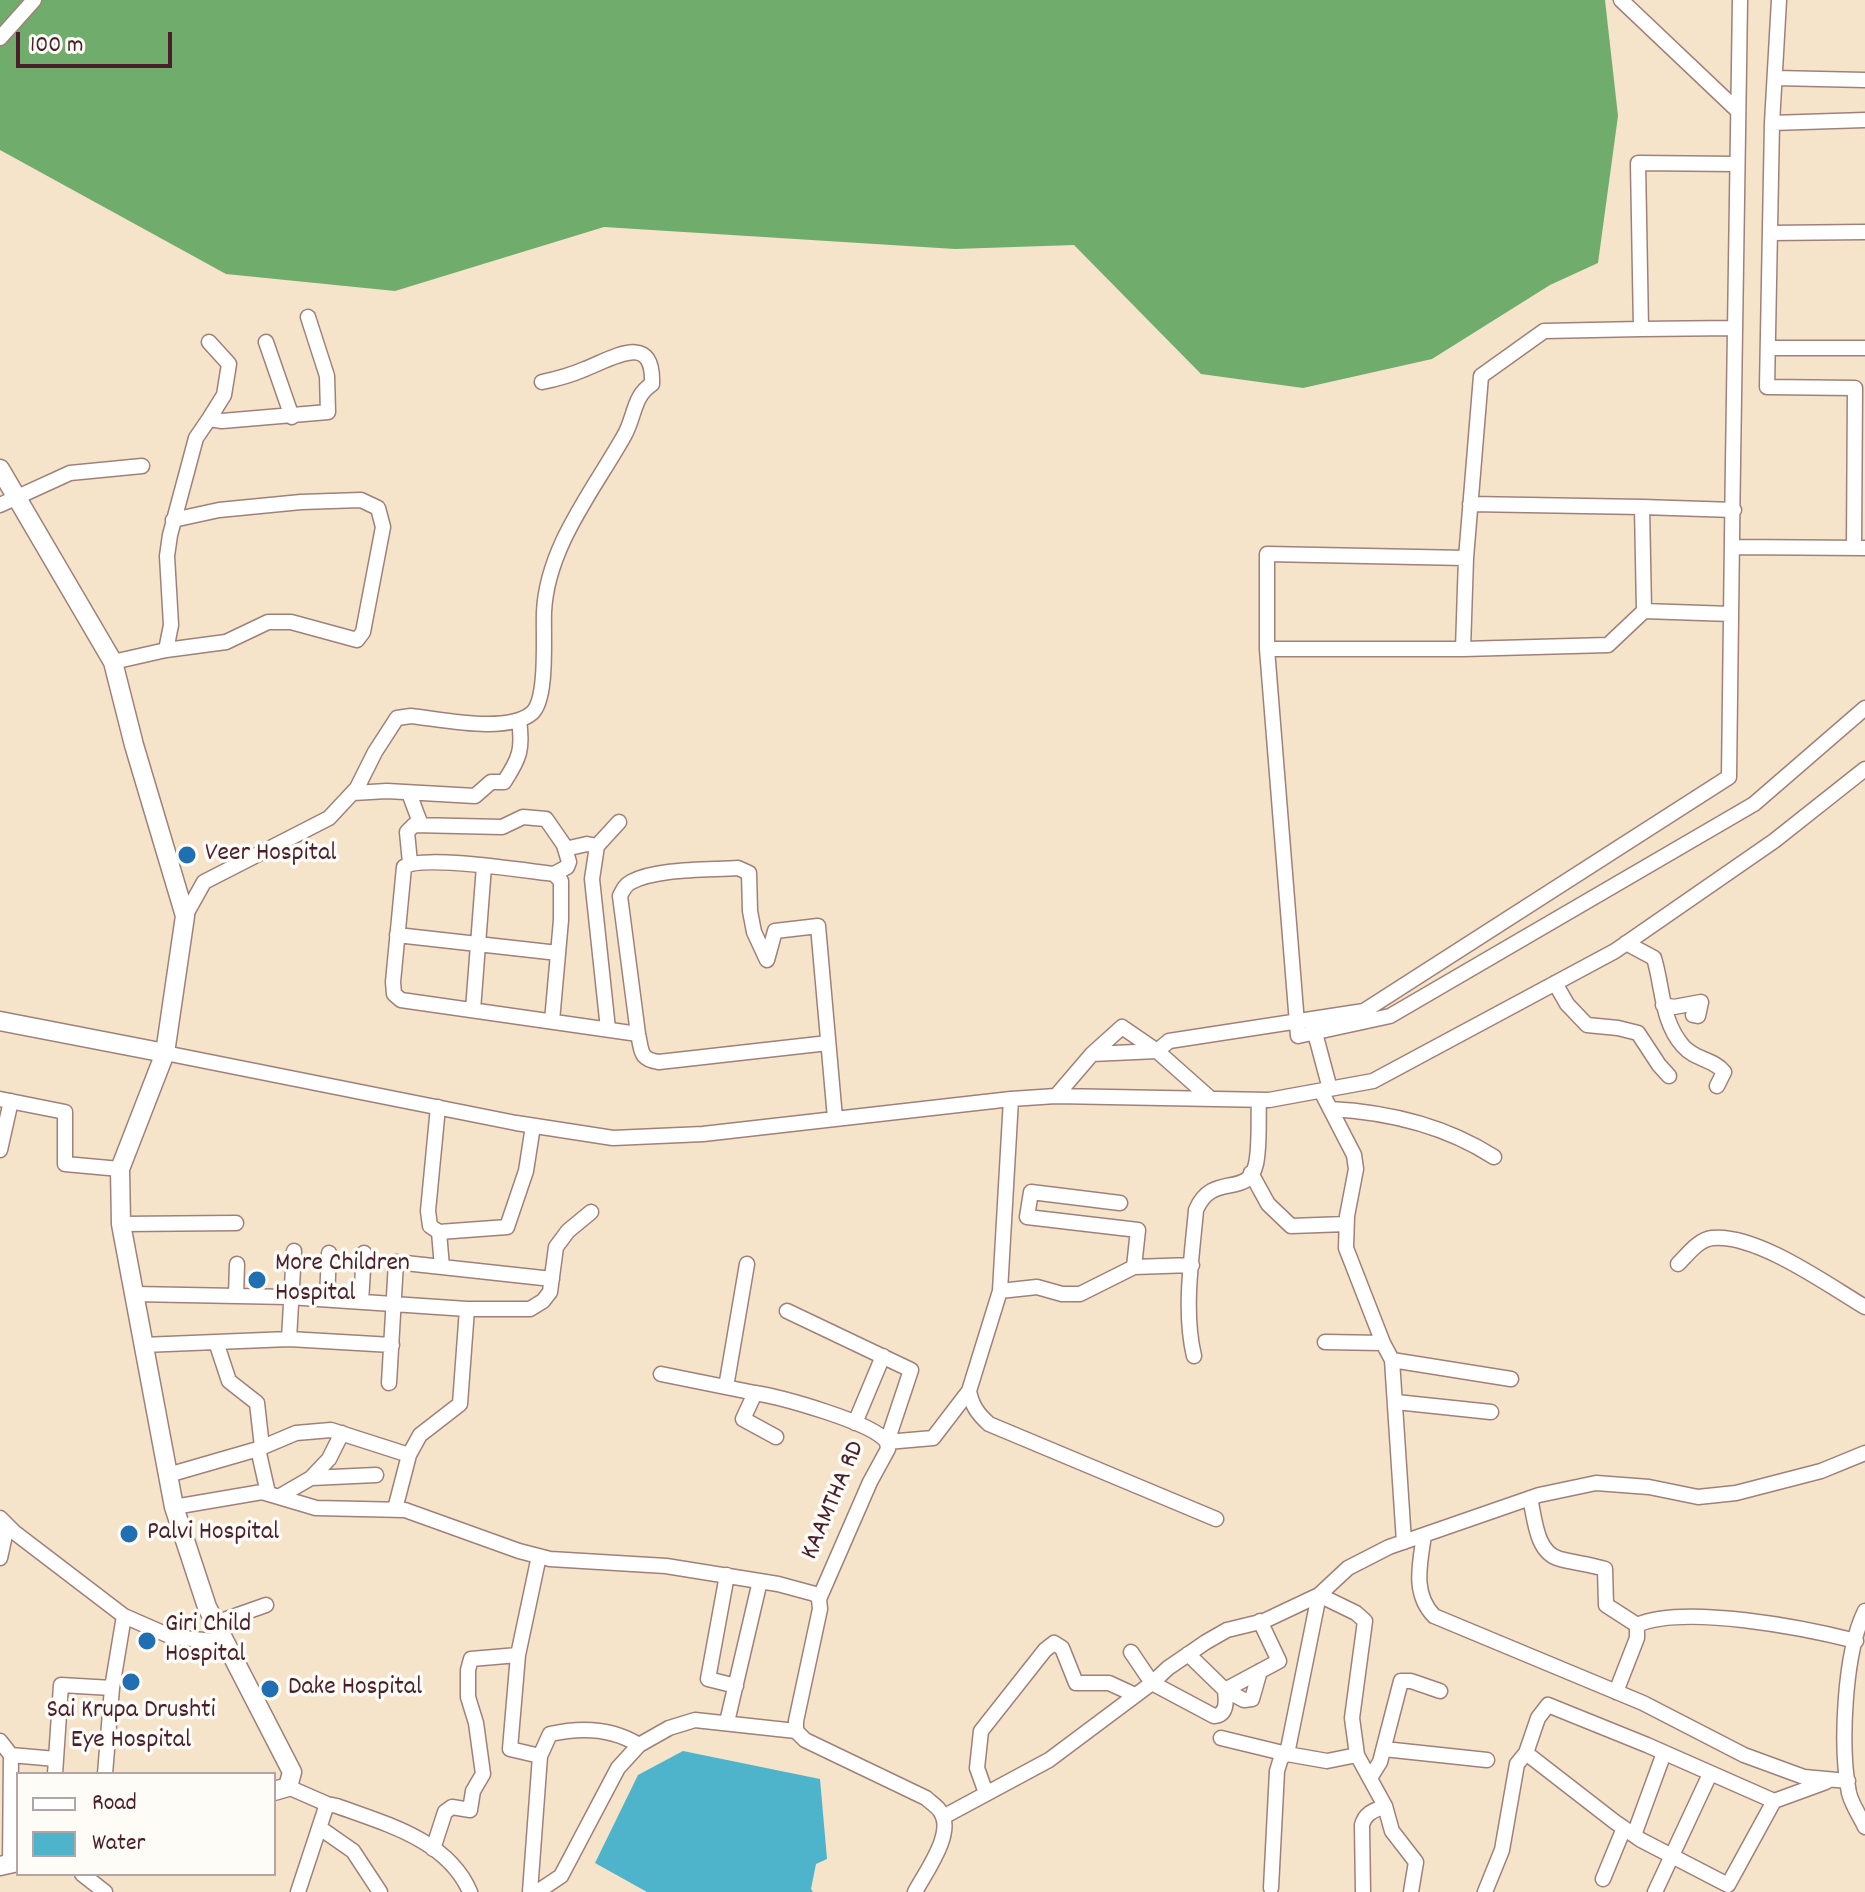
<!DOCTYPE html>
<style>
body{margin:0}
#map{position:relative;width:1865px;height:1892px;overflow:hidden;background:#f5e3ca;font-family:Dekko,sans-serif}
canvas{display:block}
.legend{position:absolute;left:16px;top:1772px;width:260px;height:104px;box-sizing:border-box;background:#fdfcf7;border:2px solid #b5a4a5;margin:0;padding:10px 14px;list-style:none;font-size:24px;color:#4a1f2b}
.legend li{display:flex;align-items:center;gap:16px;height:40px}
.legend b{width:40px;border:2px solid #b5a4a5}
.scale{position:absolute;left:16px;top:32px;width:156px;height:36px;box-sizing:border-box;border:4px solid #4a1f2b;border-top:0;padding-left:10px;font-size:24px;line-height:28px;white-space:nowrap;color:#4a1f2b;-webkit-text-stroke:6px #fdfcf7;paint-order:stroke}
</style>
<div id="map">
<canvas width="1865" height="1892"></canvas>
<ul class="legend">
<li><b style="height:10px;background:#fff"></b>Road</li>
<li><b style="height:22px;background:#4db4cc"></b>Water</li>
</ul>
<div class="scale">100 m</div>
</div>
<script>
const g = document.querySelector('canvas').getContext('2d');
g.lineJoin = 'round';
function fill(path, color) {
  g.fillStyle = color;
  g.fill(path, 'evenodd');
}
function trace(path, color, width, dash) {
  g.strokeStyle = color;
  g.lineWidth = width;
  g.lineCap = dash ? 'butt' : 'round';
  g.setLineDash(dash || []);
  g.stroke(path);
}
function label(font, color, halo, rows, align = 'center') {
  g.font = font + ' Dekko,sans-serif';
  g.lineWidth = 7;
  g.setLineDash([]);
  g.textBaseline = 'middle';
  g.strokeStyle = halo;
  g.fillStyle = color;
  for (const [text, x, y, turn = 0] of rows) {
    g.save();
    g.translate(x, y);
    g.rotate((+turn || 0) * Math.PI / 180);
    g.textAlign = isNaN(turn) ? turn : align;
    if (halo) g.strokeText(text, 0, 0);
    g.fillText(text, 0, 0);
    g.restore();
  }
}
const forest = new Path2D(`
 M0 0H1605L1618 116 1598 263 1550 285 1432 359 1303 388 1201 374 1074 245 955 249 604 227 395 291 226 274 0 150Z`);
const water = new Path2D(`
 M683 1751 820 1779 827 1859 816 1864 811 1889 813 1892H647L595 1863 638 1775Z`);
const minor = new Path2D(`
 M1621 0 1738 111
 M1779 0 1772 123 1767 387 1855 388 1854 548
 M0 38 34 0
 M1775 78 1865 80
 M1772 123 1865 120
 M1770 233 1865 232
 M1641 329 1734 328
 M209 342 229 364 224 395 209 419
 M266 342 292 417
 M1768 348H1865
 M1470 504 1642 507 1644 611
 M0 505 70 473 142 466
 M1642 507 1734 510
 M1733 547 1865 548
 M1466 558 1481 376 1544 331 1641 329 1638 163 1736 164
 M1267 649H1463L1608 645 1644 611 1731 614
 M1463 649 1466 558 1267 554V649L1298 1036 1390 1016 1754 804 1865 708
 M166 650 171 625 167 556 170 535 196 438 209 419 222 421 328 412 327 376 308 317
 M113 662 166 650 226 642 268 622H291L357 640 363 632 383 527 378 508 361 500 301 502 219 510 173 520
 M353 793 387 791 475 796 491 782H504C520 758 523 749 519 720
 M409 793 421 825
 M565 849 587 844 597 846
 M410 863 407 832 414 825 502 827 523 817 546 819 564 845 569 862 567 867 554 874
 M185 916 204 882 329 818 357 788 375 752 397 718 411 716C441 719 507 734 532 713 548 699 543 635 544 612 547 547 593 491 624 436 635 417 633 396 652 384 654 331 613 358 585 369 571 375 557 379 542 382
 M397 935 558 953
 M1626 943 1654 958C1663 987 1661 1021 1683 1046 1695 1060 1714 1059 1724 1072L1717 1086
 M1555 983 1567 1004 1587 1025 1618 1028 1638 1033 1659 1065 1669 1076
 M1663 1005 1674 1007 1701 1002 1698 1016 1693 1015
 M473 1010 484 866
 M552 1021 561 920V881L554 874C527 871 422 854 404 867L393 982 394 994 401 1000 638 1034
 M608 1029 592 879 597 846 619 822
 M1315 1033 1330 1089
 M828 1043 659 1062C639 1059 642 1051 638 1034L620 896C623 890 625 885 631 882 657 868 708 870 738 868L749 873 750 911 754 932 767 960 775 931 818 926 835 1118
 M165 1053 516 1123 613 1138 703 1134 1011 1099 1056 1096 1269 1100 1373 1081 1615 951 1774 841 1865 769
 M1092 1054 1157 1051 1169 1041 1364 1011 1729 777C1733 518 1734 259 1740 0
 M1321 1091 1354 1155 1356 1169 1347 1216 1346 1248 1383 1343
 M1056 1096 1092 1054 1122 1027 1157 1051 1211 1099
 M0 1099 65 1112V1164L120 1169
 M438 1107 428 1211 430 1226 439 1232
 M1330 1109C1389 1112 1444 1125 1494 1157
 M0 1150 11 1101
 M1251 1173 1268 1204 1291 1226 1346 1224
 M1120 1203 1031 1192 1027 1217 1138 1230 1134 1267
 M121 1224 236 1223
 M1678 1264C1688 1254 1698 1240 1712 1238 1756 1233 1828 1285 1865 1307
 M442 1267 439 1232 507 1227 526 1171 533 1126
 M1000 1291 1011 1099
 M134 1294 289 1297 467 1309H530L543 1301 550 1292 556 1247 568 1231 591 1212
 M236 1296 237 1264
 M327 1299 329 1253
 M361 1302 364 1253
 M787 1311 911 1370 887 1442 888 1449 870 1482 819 1599
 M289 1339 392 1345
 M216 1342 229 1381 257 1403 262 1447
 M1325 1342 1383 1343 1392 1360 1404 1542
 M143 1345 289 1339 294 1251
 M1194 1356C1183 1310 1192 1257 1196 1210 1212 1171 1248 1199 1256 1164 1260 1145 1258 1119 1259 1100
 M1392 1360 1511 1379
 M661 1374 755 1393
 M389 1383 396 1262 552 1279
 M726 1387 747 1264
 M969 1391C972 1406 978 1414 989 1424L1216 1519
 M1396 1402 1491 1412
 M855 1423 883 1356
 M776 1437 743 1419 755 1393C780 1397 873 1422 887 1442L933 1438 969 1391 1000 1291 1037 1287 1062 1294H1080L1134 1267 1192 1265
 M258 1449 296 1433 331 1430 409 1455
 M168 1475 258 1449 268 1493
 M311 1478 329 1459 342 1433
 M280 1496 311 1478 376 1475
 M1530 1498C1535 1519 1536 1553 1560 1559 1575 1563 1590 1564 1605 1569L1606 1605 1637 1625V1638L1616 1692
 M174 1507 262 1492 316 1508 405 1510 519 1551 550 1559 666 1566 778 1584 815 1594 819 1599 820 1609 796 1721V1731L805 1740 926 1798C930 1802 937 1806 940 1811 956 1832 925 1873 915 1892
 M395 1509 409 1455 420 1435 460 1404 467 1309
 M0 1518 14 1532 124 1616 112 1688 105 1774
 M1424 1535C1420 1564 1412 1593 1434 1616L1643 1703 1744 1755 1804 1777 1848 1781
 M0 1558 7 1526
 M727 1575 708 1679 736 1686
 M1865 1611C1844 1653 1840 1747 1849 1793 1852 1805 1860 1816 1865 1827
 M124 1616 172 1637 225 1642
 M215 1623 266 1605
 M1637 1625C1684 1604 1805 1628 1856 1641
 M1131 1652 1152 1683 1214 1716C1228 1715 1226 1700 1225 1690L1244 1700 1252 1699 1260 1671
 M1188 1654 1225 1690 1279 1661 1260 1621
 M727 1722 760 1581
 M1221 1738 1287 1754 1319 1595 1356 1613 1365 1621 1352 1718 1357 1755 1385 1806 1392 1831 1416 1862 1411 1892
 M0 1741 11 1755
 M1384 1749 1487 1760
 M540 1756 550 1734C581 1727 612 1728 639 1745
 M55 1774 61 1685 112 1688
 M1370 1778 1380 1762 1401 1681H1411L1440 1691
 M288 1787 327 1804 337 1806C386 1824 448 1840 470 1892
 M986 1793 977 1768 981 1731 1045 1650 1054 1643 1062 1648 1076 1683H1109L1133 1694
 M1774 1801 1826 1782
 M943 1817 1049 1760 1152 1683 1168 1668 1206 1642 1227 1630 1264 1621 1319 1595 1348 1568 1389 1547 1539 1495 1596 1483 1649 1487 1698 1497 1736 1493 1821 1471 1865 1453
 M320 1828 353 1851 380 1892
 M1634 1835 1664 1753
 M433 1849 445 1812 452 1807 470 1810 473 1791 483 1774 476 1723 468 1697V1670L471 1659 518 1655
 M10 1864 11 1755 56 1759
 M82 1874 105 1892
 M1603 1879 1624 1828
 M1271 1888 1277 1771 1281 1758 1287 1754 1327 1761 1357 1755
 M298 1892 327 1804
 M530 1892 540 1756 510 1749 518 1655 539 1556
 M537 1892 561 1876 618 1768 639 1745 669 1728 695 1720 796 1731
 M1363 1892 1362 1825C1365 1813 1375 1810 1385 1806
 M1485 1892 1502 1850 1517 1764 1526 1753 1538 1718 1548 1705 1647 1745 1774 1801 1728 1885 1641 1840 1615 1822 1526 1753
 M1655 1892 1710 1774`);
const major = new Path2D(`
 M0 469 113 662 134 745 185 916 165 1053 120 1169 121 1224 174 1507 207 1607 292 1772 288 1787 274 1791
 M0 1021 165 1053
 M0 1866 18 1862`);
const markers = [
 [187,855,10,"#1f6fb2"],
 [257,1280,10,"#1f6fb2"],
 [129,1534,10,"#1f6fb2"],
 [147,1641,10,"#1f6fb2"],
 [131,1682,10,"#1f6fb2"],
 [270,1689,10,"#1f6fb2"]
];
const poiNames = [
 ["Veer Hospital",205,855],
 ["More Children",275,1265],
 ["Hospital",275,1295],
 ["Palvi Hospital",147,1534],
 ["Giri Child",165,1626],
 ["Hospital",165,1656],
 ["Dake Hospital",288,1689],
 ["Sai Krupa Drushti",131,1712,"center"],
 ["Eye Hospital",131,1742,"center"]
];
const streetNames = [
 ["KAAMTHA RD",835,1501,-67]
];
fill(forest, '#70ad6d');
fill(water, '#4db4cc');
trace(minor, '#a0817a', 17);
trace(major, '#a0817a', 21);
trace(minor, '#fff', 14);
trace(major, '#fff', 18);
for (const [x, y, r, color] of markers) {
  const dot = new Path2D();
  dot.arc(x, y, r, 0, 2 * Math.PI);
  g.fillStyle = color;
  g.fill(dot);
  trace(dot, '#fdfcf7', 3);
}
label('26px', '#4a1f2b', '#fdfcf7', poiNames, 'left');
label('26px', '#4a1f2b', '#fdfcf7', streetNames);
</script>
